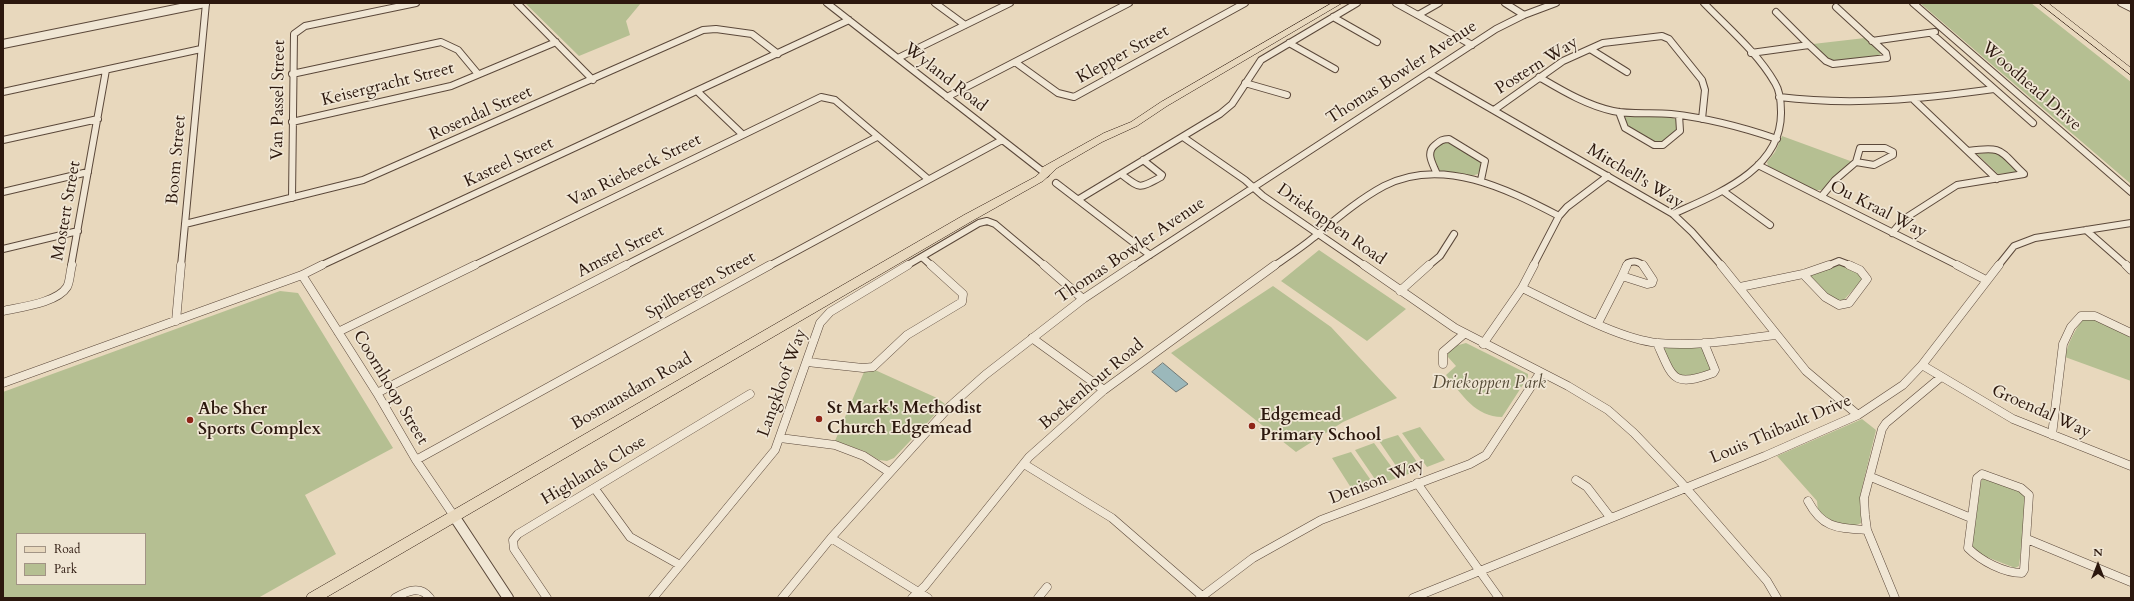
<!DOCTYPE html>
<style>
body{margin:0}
#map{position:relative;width:2134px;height:601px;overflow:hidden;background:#e8d8bd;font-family:Cardo,serif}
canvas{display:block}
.frame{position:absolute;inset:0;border:4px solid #2c180e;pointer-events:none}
.legend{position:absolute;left:16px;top:533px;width:130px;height:52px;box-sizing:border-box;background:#f0e6d4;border:1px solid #a29485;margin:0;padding:5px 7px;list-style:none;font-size:12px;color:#2c180e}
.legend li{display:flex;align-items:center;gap:8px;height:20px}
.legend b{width:20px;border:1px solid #a29485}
.north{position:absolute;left:2078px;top:545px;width:40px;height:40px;-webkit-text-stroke:3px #f0e6d4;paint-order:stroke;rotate:0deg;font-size:11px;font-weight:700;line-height:16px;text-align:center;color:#2c180e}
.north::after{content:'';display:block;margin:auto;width:14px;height:18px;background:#2c180e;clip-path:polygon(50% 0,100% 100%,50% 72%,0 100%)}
</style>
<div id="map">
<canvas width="2134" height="601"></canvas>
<div class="frame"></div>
<ul class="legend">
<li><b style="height:5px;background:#e8d8bd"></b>Road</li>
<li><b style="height:11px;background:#b5bf92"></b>Park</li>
</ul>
<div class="north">N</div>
</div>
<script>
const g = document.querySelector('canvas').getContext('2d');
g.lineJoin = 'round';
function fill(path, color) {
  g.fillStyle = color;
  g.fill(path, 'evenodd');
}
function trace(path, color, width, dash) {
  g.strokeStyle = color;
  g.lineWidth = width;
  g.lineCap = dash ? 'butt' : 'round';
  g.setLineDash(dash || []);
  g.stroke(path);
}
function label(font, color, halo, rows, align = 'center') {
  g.font = font + ' Cardo,serif';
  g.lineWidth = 3.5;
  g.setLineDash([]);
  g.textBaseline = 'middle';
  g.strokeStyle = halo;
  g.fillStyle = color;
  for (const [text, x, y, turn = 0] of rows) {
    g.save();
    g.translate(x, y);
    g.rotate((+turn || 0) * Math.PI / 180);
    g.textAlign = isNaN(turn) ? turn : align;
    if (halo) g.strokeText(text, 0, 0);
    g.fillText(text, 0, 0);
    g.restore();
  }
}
const green = new Path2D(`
 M525 3H641L626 21 630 35 579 56Z
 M1920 3H2031L2131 82V184Z
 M1865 38 1881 53 1880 55 1834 61 1829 60 1813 44Z
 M1626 115 1669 116 1677 120V130L1663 143 1656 144 1629 128 1625 118Z
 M1782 136 1853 162 1822 190H1812L1768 166 1767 162 1775 152Z
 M1444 141H1448L1482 163 1478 174 1471 176 1440 171 1431 152Z
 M1996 152 2018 172 1998 174 1977 154Z
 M1319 250 1406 309 1367 341 1281 281Z
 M1840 263 1860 272 1863 279 1842 302 1832 300 1809 276Z
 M1273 286 1331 327 1397 398 1343 422 1296 452 1171 353Z
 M280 291 298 293 393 448 305 495 336 554 258 598H3V392ZM17 534H145V584H17Z
 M2088 317 2131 336V381L2065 357C2068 342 2075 331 2083 318Z
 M1466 343 1528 374V377L1502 417C1476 417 1462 395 1446 375L1456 366 1448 357V352L1455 346Z
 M1662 345 1699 347 1703 349 1712 371 1682 379 1672 368Z
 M875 370 937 398 945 404 894 458 887 461 879 460 864 451 835 441 864 372Z
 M1862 419 1876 430 1860 496 1861 523C1855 527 1836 526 1829 522 1825 519 1822 514 1818 511L1817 501 1777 456Z
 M1420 427 1445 460 1427 467 1402 433Z
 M1398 435 1422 469 1403 476 1379 441Z
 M1374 443 1399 477 1379 485 1355 450Z
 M1351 452 1375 486 1355 494 1332 458Z
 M1984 478C1997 482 2022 486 2027 499L2019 566 2015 568 1979 554 1972 547 1981 481Z`);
const water = new Path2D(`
 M1163 363 1188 384 1176 392 1152 372Z`);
const minorFar1 = new Path2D(`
 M517 3 593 80
 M827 3 1046 174
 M935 3 965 25
 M1396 3 1472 45
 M1505 3 1524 15
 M1913 3 2131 192
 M2121 3 2131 8
 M1776 12 1809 45
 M1418 15 1439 3
 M1333 17 1377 42
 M1931 33 2033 123
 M1872 41 1935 32
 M1289 43 1335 69
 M1590 49 1627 72
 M1751 53 1809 45 1826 61 1833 64 1887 58 1886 53 1836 7
 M898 58 1010 3
 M1015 62 1058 93 1074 97 1245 3
 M1429 73 1673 214 1692 232 1722 266
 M292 74 441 42 458 50 478 74
 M1539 77C1563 91 1586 105 1613 111 1632 115 1652 112 1671 114 1707 118 1742 127 1777 139
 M1245 83 1287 95
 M697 91 742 134
 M3 92 201 49
 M947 97 1129 3
 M1779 97C1852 106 1922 99 1994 89
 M1914 100 1997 179
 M1494 110 1563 61 1603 43 1662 36 1669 39 1702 80 1705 90 1702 119
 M1619 112 1625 128 1654 145H1663L1680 131 1679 115
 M292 122 451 86 556 42
 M1183 137 1245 180 1263 196 1365 266
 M3 140 98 119
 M1860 148H1885L1893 152V155L1874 165 1856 162Z
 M1758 165 1959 266
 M1121 174C1141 189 1138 189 1161 177L1162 175 1143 160
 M1437 174C1433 164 1425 153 1435 145 1440 141 1442 139 1449 139L1485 161 1481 180
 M1056 183 1150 255
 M1723 191 1770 225
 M3 192 88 172
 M1821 197 1835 180 1856 162
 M292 198 294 34 305 26 416 3
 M1079 199 1220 114 1232 104 1261 60 1357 3
 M1673 214C1717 194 1782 170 1781 112 1781 103 1780 91 1775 83 1757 52 1728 28 1704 3
 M185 224 363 180 703 30 716 29 752 34 778 54
 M2086 230 2127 266
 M1892 233 1904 219 1957 185 2024 174C1999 150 2004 146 1968 151
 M3 249 78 231
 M922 257 932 266
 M71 266 106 70
 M181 266 206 3
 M320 266 849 20
 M473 266 821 97 835 100 928 179
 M624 266 877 137
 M769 266 1002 140
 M906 266 979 223 987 221 995 224 1045 266
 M1133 266 1496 29 1524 15 1556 3
 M1274 266C1287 257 1301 248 1313 238 1335 220 1358 200 1384 186 1442 156 1507 189 1559 216
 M1428 266 1440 256 1454 234
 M1533 266 1559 216 1567 207 1608 176
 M1626 266 1628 263C1635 260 1639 262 1644 266
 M1827 266 1839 261 1852 266
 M1998 266 2014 246 2035 238 2131 223`);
const minor = new Path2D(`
 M1044 265 1083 299
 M1364 265 1455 328 1568 386 1608 410 1634 433 1679 480 1767 581 1777 598
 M1721 265 1806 371 1858 415
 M1957 265 1986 280
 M2126 265 2131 270
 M1803 274 1825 297 1839 305 1849 303 1867 279 1860 270 1849 265
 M1803 274 1829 265
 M302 275 377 393 416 460 454 516
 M1622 276 1647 284 1652 283 1653 280 1643 265
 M1622 276 1627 265
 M1740 287 1803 274
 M1522 288C1560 306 1618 339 1658 343 1697 347 1738 339 1777 335
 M1400 291 1429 265
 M3 311C20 307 57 303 67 287 70 282 70 272 72 265
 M176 321 181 265
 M1598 323 1622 276
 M338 332 475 265
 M1032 338 1104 390
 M1657 343C1673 378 1672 388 1713 373L1715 370 1704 343
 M1483 344 1522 288 1534 265
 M807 362 863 368 873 367 907 335 962 302 963 294 931 265
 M1443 364V352L1464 334
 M1922 365 2013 419 2131 466
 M3 383 302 275 322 265
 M377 393 626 265
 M2052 435 2063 344 2071 327 2081 316H2095L2131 333
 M780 438 835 445 864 456 889 472
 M416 460 770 265
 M1024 464 1112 518 1202 596
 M1982 474 2021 488 2029 495 2024 570 2022 573C2004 573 1981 561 1968 548L1977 478Z
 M1871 477 1971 518
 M1576 480 1587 487 1610 517
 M1417 483 1499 598
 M595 489 630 537 680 565
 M1808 501C1823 529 1838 528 1867 530
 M831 538 928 598
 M2027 539 2131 582
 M395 598C407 591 420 585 430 598
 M547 598 514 549 513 540 518 534 750 394
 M653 598 775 450 820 323 830 312 908 265
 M782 598 831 538 949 407 985 375 1083 299 1134 265
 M912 598 925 586 1029 457 1104 390 1275 265
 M1038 598 1047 587
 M1200 598 1253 558 1321 520 1470 464 1486 455 1540 373
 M1413 598 1765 456 1858 415 1903 385 1922 365 1999 265
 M1895 598 1867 530 1865 515 1864 498 1882 429 1886 423 1941 377`);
const tertiaryFar1 = new Path2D(`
 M3 44 205 3`);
const tertiary = new Path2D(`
 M454 516 508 598`);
const primary = new Path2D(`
 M1332 3H1342L1167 106 1137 126 1102 142 1057 168 1043 181 972 221 325 598H306L308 594 964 215 1035 177 1041 172V168L1104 133 1131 122 1161 102Z
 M2039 3H2048L2131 68V75Z`);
const markers = [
 [819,419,4,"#8f2418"],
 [190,420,4,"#8f2418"],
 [1252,426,4,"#8f2418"]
];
const streetNames = [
 ["Klepper Street",1123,55,-29],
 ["Postern Way",1537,66,-32],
 ["Thomas Bowler Avenue",1402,73,-33],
 ["Wyland Road",945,78,38],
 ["Keisergracht Street",388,85,-14],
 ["Woodhead Drive",2031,87,41],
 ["Van Passel Street",279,100,-89],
 ["Rosendal Street",481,114,-24],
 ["Boom Street",177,160,-85],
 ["Kasteel Street",509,163,-25],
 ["Van Riebeeck Street",635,171,-26],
 ["Mitchell's Way",1635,177,31],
 ["Ou Kraal Way",1878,210,27],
 ["Mostert Street",67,211,-80],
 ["Driekoppen Road",1331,225,35],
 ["Thomas Bowler Avenue",1131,251,-34],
 ["Amstel Street",621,252,-27],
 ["Spilbergen Street",701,286,-29],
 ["Langkloof Way",783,383,-70],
 ["Boekenhout Road",1092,385,-40],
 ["Coornhoop Street",390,388,59],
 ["Bosmansdam Road",632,392,-30],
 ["Groendal Way",2041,412,24],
 ["Louis Thibault Drive",1781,430,-23],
 ["Highlands Close",594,471,-31],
 ["Denison Way",1377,482,-21]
];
const parkNames = [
 ["Driekoppen Park",1489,384]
];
const poiNames = [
 ["St Mark's Methodist",827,409],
 ["Church Edgemead",827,429],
 ["Abe Sher",198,410],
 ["Sports Complex",198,430],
 ["Edgemead",1260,416],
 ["Primary School",1260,436]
];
fill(green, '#b5bf92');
fill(water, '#9bb8bb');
trace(water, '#6f7876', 1);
trace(minorFar1, '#5b483a', 8);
trace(minor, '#5b483a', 9);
trace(tertiaryFar1, '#5b483a', 10);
trace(tertiary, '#5b483a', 12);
trace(primary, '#2c180e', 1);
trace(minorFar1, '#f0e6d4', 6);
trace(minor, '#f0e6d4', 8);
trace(tertiaryFar1, '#f0e6d4', 8);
trace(tertiary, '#f0e6d4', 10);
fill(primary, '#e8d8bd');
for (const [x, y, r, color] of markers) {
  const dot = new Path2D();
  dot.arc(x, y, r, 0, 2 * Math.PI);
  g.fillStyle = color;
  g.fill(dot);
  trace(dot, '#f0e6d4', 1.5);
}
label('17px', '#2c180e', '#f0e6d4', streetNames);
label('italic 17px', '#554a36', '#f0e6d4', parkNames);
label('bold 17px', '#2c180e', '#f0e6d4', poiNames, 'left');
</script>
